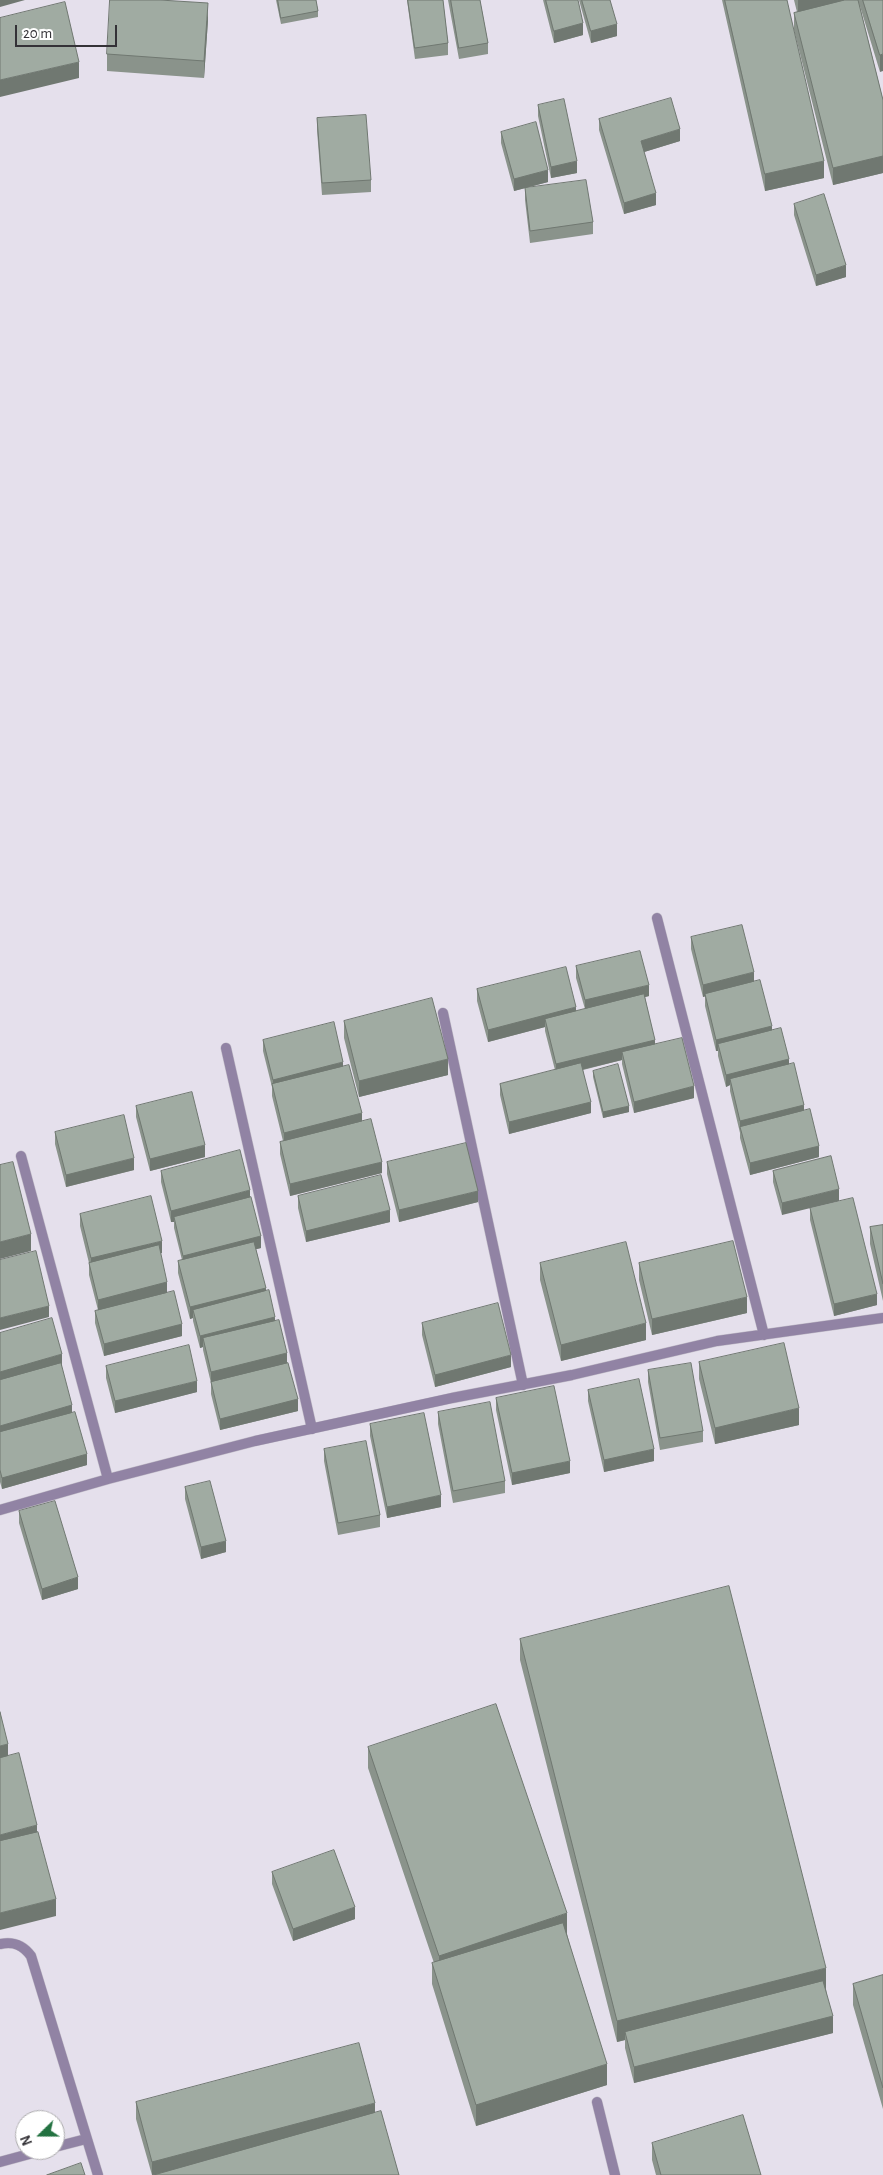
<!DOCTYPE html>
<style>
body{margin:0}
#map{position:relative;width:883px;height:2175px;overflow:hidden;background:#e5e0ec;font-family:"Alegreya Sans",sans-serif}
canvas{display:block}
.north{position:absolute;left:15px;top:2110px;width:50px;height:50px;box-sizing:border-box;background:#fff;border:1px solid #aeadaf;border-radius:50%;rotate:248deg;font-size:14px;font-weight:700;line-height:20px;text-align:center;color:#343237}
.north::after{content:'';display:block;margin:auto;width:18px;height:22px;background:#237241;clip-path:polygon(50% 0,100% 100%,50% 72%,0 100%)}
.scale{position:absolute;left:15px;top:25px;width:102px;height:22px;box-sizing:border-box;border:2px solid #343237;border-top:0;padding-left:6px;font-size:15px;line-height:18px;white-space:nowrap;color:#343237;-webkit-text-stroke:4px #fff;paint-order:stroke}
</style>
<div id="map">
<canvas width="883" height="2175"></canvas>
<div class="north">N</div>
<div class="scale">20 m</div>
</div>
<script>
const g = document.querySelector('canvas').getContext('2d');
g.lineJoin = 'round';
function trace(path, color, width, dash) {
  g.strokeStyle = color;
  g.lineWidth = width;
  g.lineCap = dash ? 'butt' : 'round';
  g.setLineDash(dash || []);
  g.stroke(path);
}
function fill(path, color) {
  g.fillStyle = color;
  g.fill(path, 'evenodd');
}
const street = new Path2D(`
 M657 918 764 1335
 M443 1013 523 1385
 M226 1048 312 1429
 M21 1156 108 1479
 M0 1510 108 1479 255 1441 452 1398 572 1375 717 1341 883 1318
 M0 1944C14 1941 23 1945 31 1956L98 2175
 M597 2102 615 2175
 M55 2147 86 2139
 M0 2162 44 2150`);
const wall = new Path2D(`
 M276 0H316L318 11V17L281 24Z
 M407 0H443L448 43V55L415 59Z
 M448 0H480L488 43V54L459 59Z
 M543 0H578L583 35 554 43Z
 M579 0H610L617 36 591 43Z
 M722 0H787L824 178 765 191Z
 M794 0H883L880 72 859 3 883 100V173L833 185 794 30V13L797 12Z
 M208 20 204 78 107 71V54Z
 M538 105 577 173 551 178 538 116Z
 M317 118 371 180V192L322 195 317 130Z
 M599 119 680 141 644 152 656 205 624 214 599 130Z
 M501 132 548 182 514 191 501 143Z
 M525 188 593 222V234L530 243 525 200Z
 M794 204 846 277 816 286 794 215Z
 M691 937 754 982 772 1031 789 1065 819 1157 750 1175 740 1138V1133L730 1091V1085L726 1087 718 1056V1051H716L705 1006V996L703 997 691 949Z
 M576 966 649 996 645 997 655 1044 694 1098 634 1113 622 1064V1060L583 1070 591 1113 509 1134 500 1095V1084L555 1070 545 1031V1027L488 1042 477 1001V989L576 1011 585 1009 576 978Z
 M344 1021 448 1075 359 1097 344 1038Z
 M263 1040 343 1066 362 1122 382 1173 290 1196 280 1154V1142L283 1141 272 1096V1087L263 1051Z
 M593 1071 629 1112 603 1118 593 1077Z
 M136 1106 205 1157 150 1171 136 1117Z
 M55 1132 134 1170 66 1187 55 1144Z
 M831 1156 782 1215 773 1182V1171Z
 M387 1162 478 1202 399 1222 387 1174Z
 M161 1171 250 1197 261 1248 256 1249 266 1291 287 1363 298 1411 220 1430 211 1394V1383L203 1350V1347L200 1348 193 1321V1318L190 1319 178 1273V1261L182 1260 174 1228V1222H171L161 1182Z
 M298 1196 390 1222 306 1242 298 1208Z
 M810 1208 877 1305 834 1316 810 1220Z
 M80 1214 162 1253H160L167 1293 182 1336 104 1356 95 1323V1311L98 1310 89 1275V1263L80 1226Z
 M883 1225V1301L870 1244V1227Z
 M540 1263 646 1340 561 1361 540 1280Z
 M639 1263 747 1313 652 1335 639 1280Z
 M422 1323 511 1367 435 1387 422 1335Z
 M0 1333 62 1366H61L72 1412 87 1465 2 1489 0 1482Z
 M699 1362 799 1425 715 1444 699 1379Z
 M106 1366 197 1392 115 1413 106 1378Z
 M648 1370 703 1431V1442L660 1450 648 1382Z
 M588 1390 654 1461 604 1472 588 1401Z
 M496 1398 570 1473 512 1485 496 1410Z
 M438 1412 505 1481V1493L453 1503 438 1424Z
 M370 1424 441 1507 387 1518 370 1436Z
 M324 1449 380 1515V1527L338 1535 324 1461Z
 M185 1487 226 1552 201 1559 185 1499Z
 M19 1511 78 1589 42 1600 19 1523Z
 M520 1639 826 1989 833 2033 634 2083 625 2048V2040L617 2042 520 1660Z
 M368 1747 567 1934 607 2085 476 2126 432 1984V1963H434L368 1768Z
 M272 1872 355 1919 293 1941 272 1884Z
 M883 1975V2109L853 2005V1984Z
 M136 2102 375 2113 399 2175H152L136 2119Z
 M652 2143 761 2175H656L652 2160Z`);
const shadedWall = new Path2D(`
 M0 0H25L0 7Z
 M798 0H849L798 15Z
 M208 3V20L204 78V61Z
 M583 23V35L554 43V31Z
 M617 24V36L591 43V31Z
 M883 54V71L880 72V55Z
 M79 62V78L0 97V80Z
 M680 129V141L641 153V141Z
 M883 156V173L833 185V168Z
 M577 161V173L551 178V167Z
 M824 161V178L765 191V174Z
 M548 170V182L514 191V179Z
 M656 193V205L624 214V203Z
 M846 265V277L816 286V275Z
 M754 972V984L703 997V985Z
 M649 985V996L585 1012V1000Z
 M576 1007V1019H545V1027L488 1042V1030Z
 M772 1026V1038L718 1044V1051H716V1040Z
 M655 1040V1052H622V1060L556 1076V1064Z
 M448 1059V1075L359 1097V1081Z
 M789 1059V1071L730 1079V1085L726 1087V1075Z
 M343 1062V1074L273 1089V1080Z
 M694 1086V1098L634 1113V1102Z
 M591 1102V1113L509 1134V1122Z
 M804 1105V1116L740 1127V1133V1121Z
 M629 1106V1112L603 1118V1112Z
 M362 1113V1125L284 1144V1133Z
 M205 1145V1157L150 1171V1159Z
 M819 1146V1157L750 1175V1163Z
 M134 1158V1170L66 1187V1175Z
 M382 1162V1173L290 1196V1184Z
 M839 1189V1201L782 1215V1203Z
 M250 1190V1202L174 1217V1222H171V1211Z
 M478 1191V1202L399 1222V1210Z
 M390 1210V1222L306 1242V1231Z
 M31 1234V1251L0 1259V1242Z
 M261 1236V1248L183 1267V1256Z
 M162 1241V1253L91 1270V1258Z
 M167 1282V1294L98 1311V1300Z
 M266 1288V1300L193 1310V1318L190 1319V1307Z
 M877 1294V1305L834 1316V1304Z
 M747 1297V1313L652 1335V1319Z
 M49 1306V1317L0 1330V1318Z
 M275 1317V1329L203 1338V1347L200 1348V1336Z
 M646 1323V1340L561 1361V1345Z
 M182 1324V1336L104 1356V1344Z
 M287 1353V1365L211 1384V1372Z
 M62 1354V1366L0 1384V1372Z
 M511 1355V1367L435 1387V1375Z
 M197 1381V1392L115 1413V1401Z
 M298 1399V1411L220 1430V1419Z
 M72 1405V1417L0 1437V1426Z
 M799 1408V1425L715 1444V1428Z
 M654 1449V1461L604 1472V1460Z
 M87 1454V1465L2 1489V1478Z
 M570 1461V1473L512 1485V1473Z
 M441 1495V1507L387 1518V1507Z
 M226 1541V1552L201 1559V1547Z
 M78 1577V1589L42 1600V1589Z
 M8 1744V1761L0 1763V1746Z
 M37 1825V1842L0 1851V1835Z
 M56 1899V1916L0 1930V1913Z
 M355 1907V1919L293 1941V1929Z
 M567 1913V1934L439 1977V1956Z
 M826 1968V1989L627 2039 625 2032V2040L617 2042V2021Z
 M833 2016V2033L634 2083V2067Z
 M607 2064V2085L476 2126V2105Z
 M375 2103V2120L152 2175V2162Z`);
const building = new Path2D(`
 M110 0H160L208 3 204 61 107 54Z
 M278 0H316L318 11 281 18Z
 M408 0H443L448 43 415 48Z
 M451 0H480L488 43 459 48Z
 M546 0H578L583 23 554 31Z
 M582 0H610L617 24 591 31Z
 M725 0H787L824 161 765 174Z
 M845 0H858L883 100V156L833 168 794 13Z
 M863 0H883V54L880 55Z
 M65 2 79 62 0 80V18Z
 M671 98 680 129 641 141 656 193 624 203 599 119Z
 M564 99 577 161 551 167 538 105Z
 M366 115 371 180 322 183 317 118Z
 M536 122 548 170 514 179 501 132Z
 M586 180 593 222 530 231 525 188Z
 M824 194 846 265 816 275 794 204Z
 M742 925 754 972 703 985 691 937Z
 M640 951 649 985 585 1000 576 966Z
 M566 967 576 1007 488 1030 477 989Z
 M760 980 772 1026 716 1040 705 994Z
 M644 994 655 1040 556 1064 545 1019Z
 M432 998 448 1059 359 1081 344 1021Z
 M334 1022 343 1062 273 1080 263 1040Z
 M781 1028 789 1059 726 1075 718 1044Z
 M682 1038 694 1086 634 1102 622 1052Z
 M581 1063 591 1102 509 1122 500 1084Z
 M794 1063 804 1105 740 1121 730 1079Z
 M618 1064 629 1106 603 1112 593 1071Z
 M349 1065 362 1113 284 1133 272 1084Z
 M192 1092 205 1145 150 1159 136 1106Z
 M810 1109 819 1146 750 1163 740 1127Z
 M124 1115 134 1158 66 1175 55 1132Z
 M371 1119 382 1162 290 1184 280 1142Z
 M466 1143 478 1191 399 1210 387 1162Z
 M240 1150 250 1190 171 1211 161 1171Z
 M831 1156 839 1189 782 1203 773 1171Z
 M13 1162 31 1234 0 1242V1165Z
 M381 1175 390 1210 306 1231 298 1196Z
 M151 1196 162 1241 91 1258 80 1214Z
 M251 1197 261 1236 183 1256 174 1217Z
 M853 1198 877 1294 834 1304 810 1208Z
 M883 1225V1284L870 1227Z
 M733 1241 747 1297 652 1319 639 1263Z
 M254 1242 266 1288 190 1307 178 1261Z
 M626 1242 646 1323 561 1345 540 1263Z
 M159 1245 167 1282 98 1300 89 1263Z
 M36 1251 49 1306 0 1318V1260Z
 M269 1290 275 1317 200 1336 193 1310Z
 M174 1291 182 1324 104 1344 95 1311Z
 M498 1303 511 1355 435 1375 422 1323Z
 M52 1318 62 1354 0 1372V1333Z
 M279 1320 287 1353 211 1372 203 1338Z
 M784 1343 799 1408 715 1428 699 1362Z
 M189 1345 197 1381 115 1401 106 1366Z
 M61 1363 72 1405 0 1426V1380Z
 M288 1363 298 1399 220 1419 211 1382Z
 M691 1363 703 1431 660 1438 648 1370Z
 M639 1379 654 1449 604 1460 588 1390Z
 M554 1386 570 1461 512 1473 496 1398Z
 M490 1402 505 1481 453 1491 438 1412Z
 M75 1412 87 1454 2 1478 0 1470V1432Z
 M424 1413 441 1495 387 1507 370 1424Z
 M366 1441 380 1515 338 1523 324 1449Z
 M210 1481 226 1541 201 1547 185 1487Z
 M55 1501 78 1577 42 1589 19 1511Z
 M729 1586 826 1968 617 2021 520 1639Z
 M496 1704 567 1913 439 1956 368 1747Z
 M0 1712 8 1744 0 1746Z
 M19 1753 37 1825 0 1835V1758Z
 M38 1832 56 1899 0 1913V1841Z
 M334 1850 355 1907 293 1929 272 1872Z
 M563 1923 607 2064 476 2105 432 1963Z
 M883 1975V2088L853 1984Z
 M823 1981 833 2016 634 2067 625 2032Z
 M359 2043 375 2103 152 2162 136 2102Z
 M381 2111 399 2175H154Z
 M743 2115 761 2175H661L652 2143Z
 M81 2163 85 2175H47Z`);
trace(street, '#c2bdc8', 11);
trace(street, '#9183a4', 10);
fill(wall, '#8a938b');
fill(shadedWall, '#707871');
fill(building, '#a0aba2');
trace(building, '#707871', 1);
</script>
